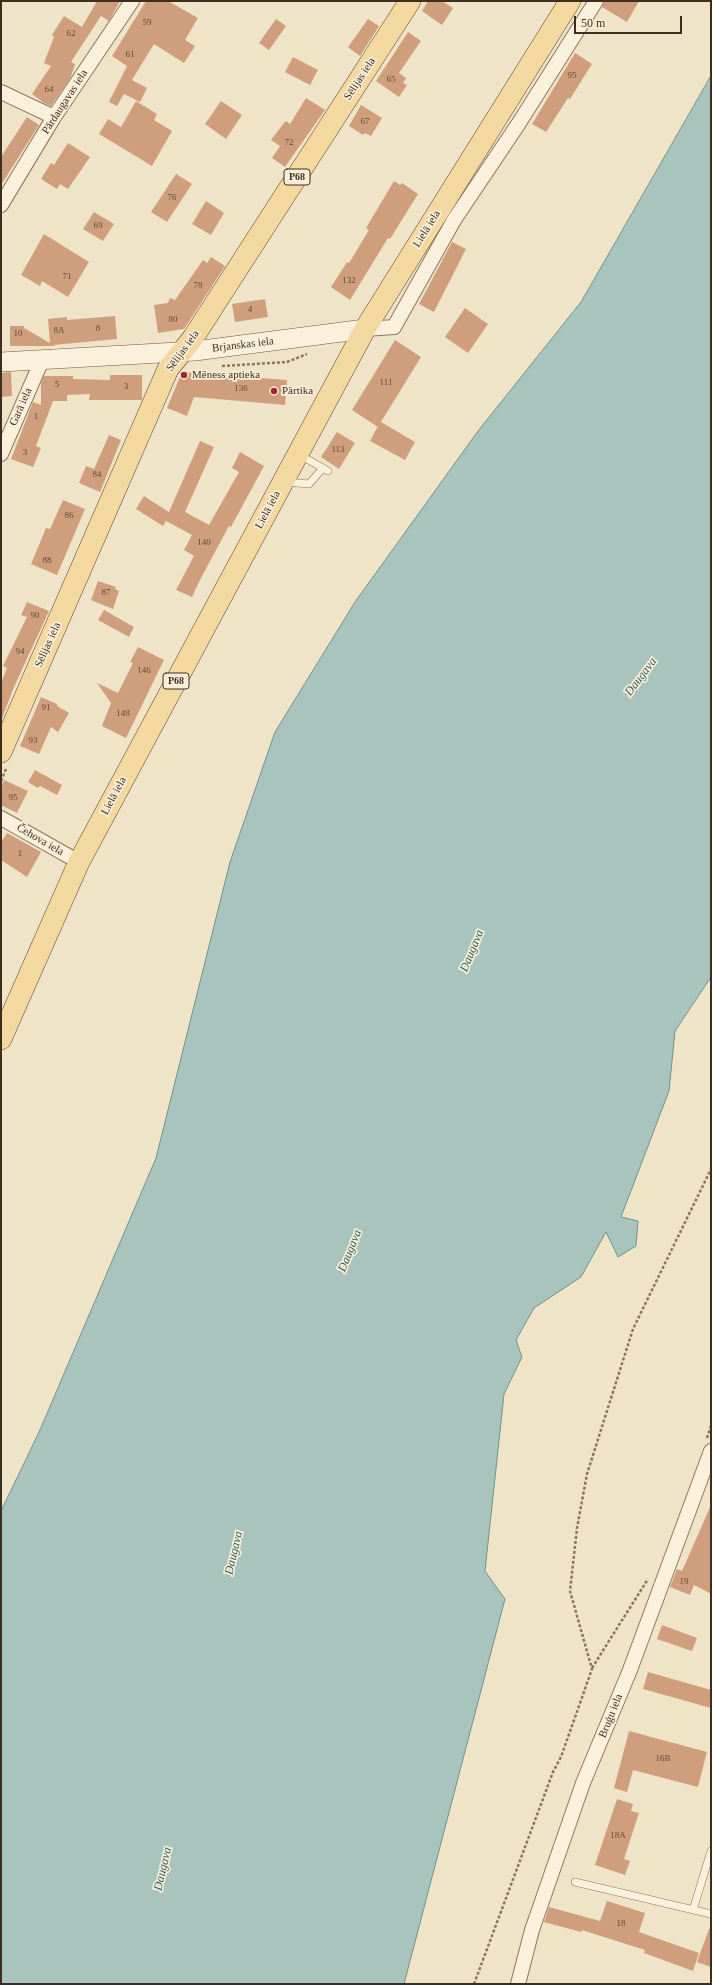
<!DOCTYPE html>
<meta charset="utf-8">
<style>
body{margin:0}
#map{position:relative;width:712px;height:1985px;overflow:hidden;background:#f0e4c8;font-family:"Times New Roman",serif}
canvas{display:block}
.frame{position:absolute;inset:0;border:2px solid #3d2e20;pointer-events:none}
.scale{position:absolute;left:574px;top:16px;width:108px;height:18px;box-sizing:border-box;border:2px solid #3d2e20;border-top:0;padding-left:5px;font-size:12px;line-height:14px;white-space:nowrap;color:#3d2e20;-webkit-text-stroke:3px #f7eed8;paint-order:stroke}
</style>
<div id="map">
<canvas width="712" height="1985"></canvas>
<div class="frame"></div>
<div class="scale">50 m</div>
</div>
<script>
const g = document.querySelector('canvas').getContext('2d');
g.lineJoin = 'round';
function fill(path, color) {
  g.fillStyle = color;
  g.fill(path, 'evenodd');
}
function trace(path, color, width, dash) {
  g.strokeStyle = color;
  g.lineWidth = width;
  g.lineCap = dash ? 'butt' : 'round';
  g.setLineDash(dash || []);
  g.stroke(path);
}
function label(font, color, halo, rows, align = 'center') {
  g.font = font + ' "Times New Roman",serif';
  g.lineWidth = 3.5;
  g.setLineDash([]);
  g.textBaseline = 'middle';
  g.strokeStyle = halo;
  g.fillStyle = color;
  for (const [text, x, y, turn = 0] of rows) {
    g.save();
    g.translate(x, y);
    g.rotate((+turn || 0) * Math.PI / 180);
    g.textAlign = isNaN(turn) ? turn : align;
    if (halo) g.strokeText(text, 0, 0);
    g.fillText(text, 0, 0);
    g.restore();
  }
}
const water = new Path2D(`
 M711 76V977L675 1031 669 1091 621 1217 638 1221 636 1246 618 1257 606 1232 581 1277 534 1308 516 1340 522 1357 504 1394 485 1571 505 1599 404 1984H1V1511L40 1430 156 1158 230 862 275 732 355 602 478 431 581 302Z`);
const building = new Path2D(`
 M97 1H120L109 21 101 16 71 62 75 64 71 77 51 106 44 103 32 94 51 66 44 63 54 37 52 35 64 16 82 27Z
 M146 1H168L198 18 185 40 195 46 184 63 154 44 132 80 147 88 140 102 124 94 117 106 109 102 127 66 112 56Z
 M428 1H442L453 8 442 25 422 11Z
 M604 1H639L627 22 602 7Z
 M276 19 286 26 269 50 259 43Z
 M368 19 379 26 360 56 348 47Z
 M408 32 421 41 399 73 406 78 403 83 407 85 399 97 376 81Z
 M575 53 592 64 570 99 568 98 546 132 532 124Z
 M293 57 318 70 310 85 285 72Z
 M306 98 325 110 285 167 272 158 280 146 271 140 284 123 286 121 290 124Z
 M136 101 157 114 154 120 172 131 152 166 99 134 108 119 121 127Z
 M221 101 242 115 226 139 205 124Z
 M361 105 382 118 371 136 365 133 363 135 349 126Z
 M27 117 39 125 1 185V157Z
 M68 143 90 157 68 189 60 184 57 189 41 179 51 163 54 165Z
 M176 174 192 184 167 222 151 212Z
 M394 181 400 185 402 183 418 194 390 239 388 238 350 300 331 287 347 262 349 263 369 230 366 228Z
 M206 201 224 213 211 235 192 224Z
 M94 212 114 224 103 241 83 229Z
 M44 234 89 262 68 297 42 281 40 286 21 275Z
 M452 242 466 249 434 312 419 304Z
 M211 257 225 266 184 329 158 333 154 305 168 303 170 298 175 300 203 260 207 263Z
 M265 299 268 317 235 322 232 304Z
 M465 308 488 324 468 353 445 337Z
 M115 316 117 339 53 345 56 346H10V326H24V328L50 343 48 319 67 317V320Z
 M395 340 421 357 381 422 415 442 405 460 370 441 379 424 378 427 352 410Z
 M11 372 12 396 1 397V373Z
 M182 372 287 380 285 405 194 397 187 416 167 408Z
 M110 375H142V400H89L90 394 67 395V401H53L36 446 41 448 33 467 11 459 33 402 41 405V383L44 376H73V379L110 380Z
 M337 432 355 443 339 469 321 457Z
 M109 435 121 440 100 492 79 483 86 466 94 469Z
 M200 441 214 447 185 512 209 525 239 472 232 468 240 452 264 466 231 527 229 526 200 580 192 597 176 590 194 556 184 550 192 535 166 521 163 526 136 509 144 496 169 512Z
 M63 500 85 509 57 575 31 564 46 528 50 529Z
 M98 581 116 587 115 589 119 591 113 609 91 600Z
 M27 602 49 611 14 687 1 721V683L7 668 3 666 27 617 21 615Z
 M104 610 134 627 129 637 98 620Z
 M138 647 164 660 126 738 102 726 111 703 97 683 118 693 133 663 130 662Z
 M41 697 57 704V706L69 713 58 732 51 727 39 754 20 746Z
 M35 770 62 785 57 795 40 786 38 788 28 782Z
 M4 780 28 791 17 813 1 805V787Z
 M7 833 41 852 27 877 1 860V843Z
 M711 1505V1594L694 1585 690 1595 670 1587 677 1569 682 1571Z
 M662 1625 697 1638 692 1651 657 1639Z
 M648 1672 711 1690V1708L643 1689Z
 M629 1731 707 1752 698 1787 633 1770 627 1792 614 1788Z
 M617 1799 633 1804 631 1811 639 1813 624 1859 630 1861 625 1875 595 1865Z
 M607 1901 645 1913 639 1932 699 1953 693 1971 644 1953 645 1950 582 1930 581 1932 544 1922 549 1907 600 1921Z
 M709 1929H711V1967L697 1962Z`);
const path = new Path2D(`
 M222 366 287 362 307 354
 M1 781 6 769
 M707 1438 711 1426
 M592 1668 648 1579
 M474 1984 553 1772 561 1757 592 1669 570 1591 577 1528 587 1474 633 1329 711 1169`);
const lane = new Path2D(`
 M300 455 328 471
 M286 482 309 484 323 468
 M575 1882 711 1914
 M693 1910 711 1851`);
const street = new Path2D(`
 M1 92 54 117
 M1 205 54 117 132 1
 M365 329 394 327 454 220 519 123 596 1
 M1 454 42 360
 M1 818 79 862
 M518 1984 532 1930 583 1783 630 1670 711 1451`);
const secondary = new Path2D(`
 M1 362 195 351 365 329`);
const primary = new Path2D(`
 M1 752 168 369 193 338 209 313 410 1
 M1 1039 79 862 365 329 570 1`);
const markers = [
 [184,375,4,"#9e2a2b"],
 [274,391,4,"#9e2a2b"]
];
const numberNames = [
 ["59",147,23],
 ["62",71,34],
 ["61",130,55],
 ["95",572,76],
 ["65",391,80],
 ["64",49,90],
 ["67",365,122],
 ["72",289,143],
 ["76",172,198],
 ["69",98,226],
 ["71",67,277],
 ["132",349,281],
 ["78",198,286],
 ["4",250,310],
 ["80",173,320],
 ["8",98,329],
 ["8A",59,331],
 ["10",18,334],
 ["111",386,383],
 ["5",57,385],
 ["3",126,387],
 ["136",241,389],
 ["1",36,417],
 ["113",338,450],
 ["3",25,453],
 ["84",97,475],
 ["86",69,516],
 ["140",204,543],
 ["88",47,561],
 ["87",106,593],
 ["90",35,616],
 ["94",20,652],
 ["146",144,671],
 ["91",46,708],
 ["148",123,714],
 ["93",33,741],
 ["95",13,798],
 ["1",20,854],
 ["19",684,1582],
 ["16B",663,1759],
 ["18A",618,1836],
 ["18",621,1924]
];
const shields = [
 [297,177,26],
 [176,681,26]
];
const shieldNames = [
 ["P68",297,177],
 ["P68",176,681]
];
const streetNames = [
 ["Sēlijas iela",360,79,-57],
 ["Pārdaugavas iela",65,102,-57],
 ["Lielā iela",427,229,-58],
 ["Brjanskas iela",243,345,-7],
 ["Sēlijas iela",183,351,-54],
 ["Garā iela",21,407,-66],
 ["Lielā iela",268,510,-62],
 ["Sēlijas iela",48,645,-66],
 ["Lielā iela",114,796,-62],
 ["Čehova iela",40,840,30],
 ["Bruģu iela",611,1716,-68]
];
const poiNames = [
 ["Mēness aptieka",192,375],
 ["Pārtika",282,391]
];
const waterNames = [
 ["Daugava",641,677,-53],
 ["Daugava",472,951,-68],
 ["Daugava",350,1251,-68],
 ["Daugava",234,1553,-77],
 ["Daugava",163,1869,-77]
];
fill(water, '#a9c4bc');
trace(water, '#6f938a', 1);
fill(building, '#cf9f7d');
trace(lane, '#8d765c', 8);
trace(street, '#8d765c', 16);
trace(secondary, '#6f573f', 20);
trace(primary, '#5b4430', 22);
trace(path, '#8d765c', 2.5, [3, 2]);
trace(lane, '#faf1dc', 7);
trace(street, '#faf1dc', 14);
trace(secondary, '#faf1dc', 19);
trace(primary, '#f3d9a0', 21);
for (const [x, y, r, color] of markers) {
  const dot = new Path2D();
  dot.arc(x, y, r, 0, 2 * Math.PI);
  g.fillStyle = color;
  g.fill(dot);
  trace(dot, '#f7eed8', 1.5);
}
label('9px', '#624a37', null, numberNames);
for (const [x, y, w] of shields) {
  const box = new Path2D();
  box.roundRect(x - w / 2, y - 8, w, 16, 3);
  g.fillStyle = '#f7eed8';
  g.fill(box);
  trace(box, '#3d2e20', 1);
}
label('bold 10px', '#3d2e20', null, shieldNames);
label('11px', '#3d2e20', '#f7eed8', streetNames);
label('11px', '#3d2e20', '#f7eed8', poiNames, 'left');
label('italic 12px', '#2f5d5a', '#f7eed8', waterNames);
</script>
